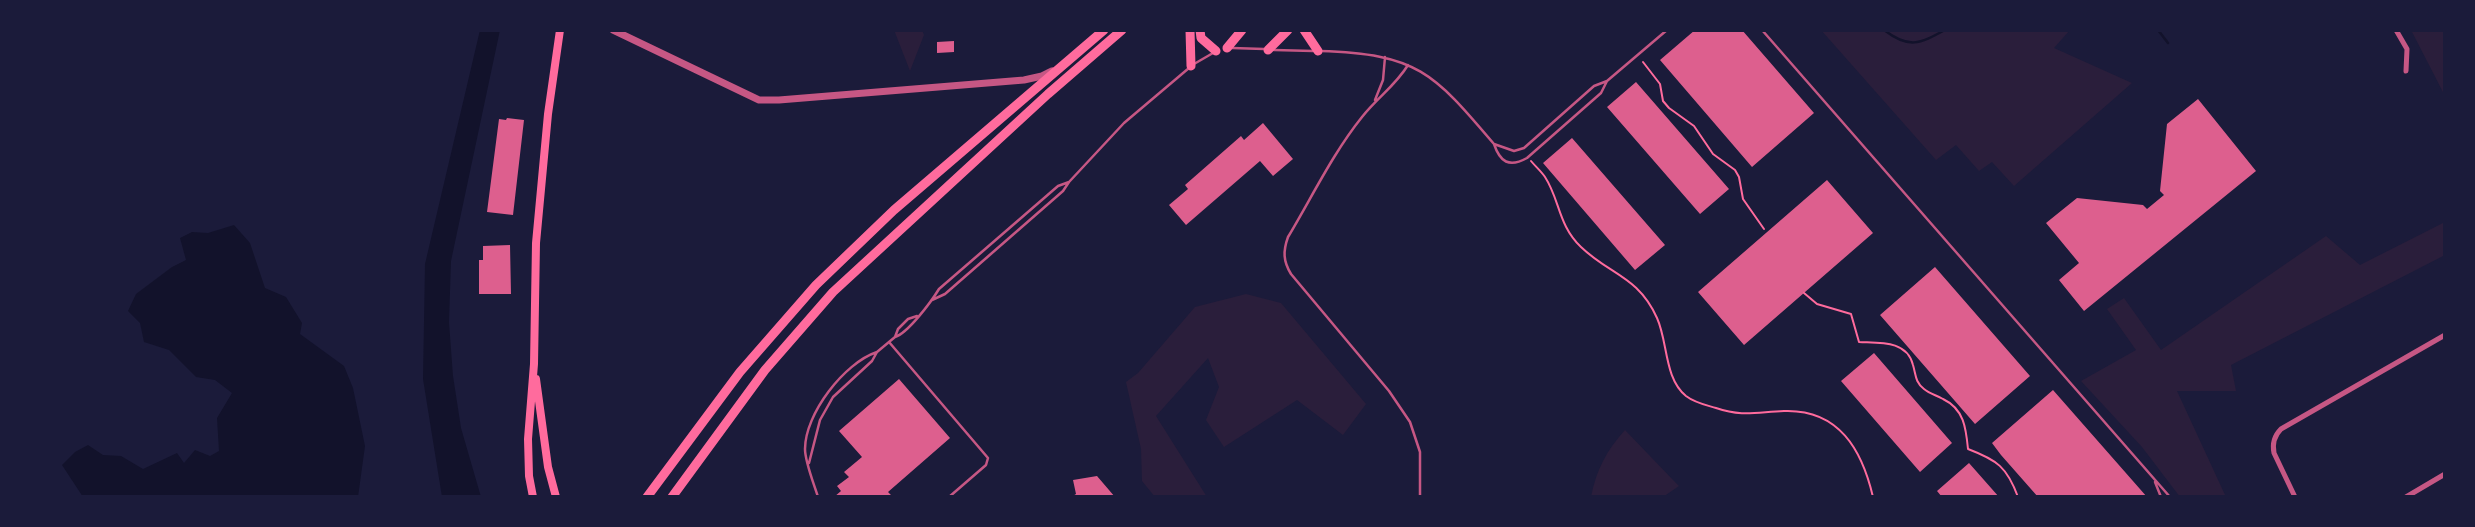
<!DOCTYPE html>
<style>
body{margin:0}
#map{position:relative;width:2475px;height:527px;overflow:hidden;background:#1b1b3a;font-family:"Space Grotesk",sans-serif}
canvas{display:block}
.frame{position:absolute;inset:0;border:32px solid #1b1b3a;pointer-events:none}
</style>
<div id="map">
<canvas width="2475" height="527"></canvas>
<div class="frame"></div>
</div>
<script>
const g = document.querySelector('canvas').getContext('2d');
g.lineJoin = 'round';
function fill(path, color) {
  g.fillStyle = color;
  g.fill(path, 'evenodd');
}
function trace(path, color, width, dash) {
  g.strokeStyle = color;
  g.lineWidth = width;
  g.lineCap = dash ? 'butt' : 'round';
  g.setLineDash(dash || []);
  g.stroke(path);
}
const green = new Path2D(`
 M894 30H922L924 35 910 71Z
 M1821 30H2070L2054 48 2132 83 2014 186 1992 162 1979 171 1956 145 1936 160Z
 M2411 30H2445V96Z
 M2445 222V255L2231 365 2236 391H2177L2226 497H2180L2142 447 2081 381 2136 350 2107 309 2124 298 2161 350 2326 236 2360 265Z
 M1246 294 1281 303 1366 404 1343 435 1297 400 1224 447 1206 420 1219 387 1208 358 1156 416 1207 497H1155L1142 481 1141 449 1126 382 1138 373 1195 307Z
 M1625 430 1674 481 1679 486 1663 497H1591C1596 470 1607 450 1625 430Z`);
const water = new Path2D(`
 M480 30H500L451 261 449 322 453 376 461 428 481 497H442L423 379 425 264Z
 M234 225 250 243 265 288 286 297 302 323 300 334 344 366 353 388 365 446 358 497H83L62 465 75 452 88 445 103 455 121 456 143 469 177 453 184 463 195 450 210 456 219 451 217 418 232 393 215 380 196 377 169 350 144 342 140 323 128 311 136 294 172 267 186 260 180 238 192 232 208 233Z`);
const stream = new Path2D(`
 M1884 30C1909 49 1919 44 1945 30
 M2158 30 2168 43`);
const building = new Path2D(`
 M1695 30H1742L1814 113 1752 167 1660 60Z
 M954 41V52L937 53V42Z
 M1636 82 1729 189 1700 214 1607 107Z
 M2198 99 2256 171 2084 311 2059 280 2079 263 2046 223 2077 198 2143 205 2147 209 2164 195 2160 191 2167 124Z
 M507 118 524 120 513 215 487 212 499 119 506 120Z
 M1263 123 1293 159 1273 176 1260 161 1186 225 1169 205 1188 189 1185 185 1241 136 1244 140Z
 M1572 138 1665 245 1635 270 1543 163Z
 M1827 180 1873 233 1744 345 1698 292Z
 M510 245 511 294H479V260H483V246Z
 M1935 267 2030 376 1975 424 1880 315Z
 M1874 353 1952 443 1920 472 1841 381Z
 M899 379 950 438 888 492 893 497H834L841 491 837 486 849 477 844 472 862 457 839 431Z
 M2053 390 2147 497H2038L2001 455 1992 443Z
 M1969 463 1999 497H1942L1937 491Z
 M1097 476 1115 497H1071L1076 494 1073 480Z`);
const path = new Path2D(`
 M1643 62 1660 84 1663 101 1669 108 1694 126 1713 154 1735 170 1739 177 1743 199 1764 229
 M1531 161C1535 166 1541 171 1545 177 1560 200 1558 225 1581 247 1610 275 1638 276 1657 318 1668 342 1664 378 1686 396 1695 403 1706 405 1716 408 1742 417 1757 412 1784 411 1839 409 1862 450 1873 497
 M1804 293 1817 304 1851 314 1859 342C1879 343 1907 340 1913 365 1916 375 1915 382 1924 389 1930 394 1936 395 1943 399 1964 409 1966 428 1968 449 1997 460 2007 467 2018 497`);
const service = new Path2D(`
 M1762 30 2170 497
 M1232 48 1264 49
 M1274 50 1313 51
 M1320 51C1417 54 1433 72 1494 144 1500 162 1509 168 1527 158L1601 93 1607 81 1667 30
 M1194 64 1213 53
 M1408 65C1396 85 1377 98 1362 117 1333 153 1312 197 1288 237 1283 251 1283 261 1291 274L1389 391 1410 422 1420 452V497
 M1375 100 1383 80 1385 57
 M1494 144 1514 151 1524 148 1594 86 1607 81
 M932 300 945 294 1063 191 1069 182 1124 123 1189 68
 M895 337C908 333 931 302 939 289L1058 186 1069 182
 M889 342 988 458 986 465 949 497
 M809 463 820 420 833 397 872 361 877 352 895 337 898 329 908 319 917 316
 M2155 482 2161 497
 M818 497C814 484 805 462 805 449 805 414 844 363 877 352`);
const minor = new Path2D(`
 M2396 30 2407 49 2406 71
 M2295 497 2274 453C2272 443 2274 436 2281 429L2445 335
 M2406 497 2445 474`);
const tertiary = new Path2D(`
 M613 30 759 100H779L1024 80 1042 76 1052 71`);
const secondary = new Path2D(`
 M536 379 548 467 556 497
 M533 497 529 476 528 439 534 364 536 243 548 114 560 30`);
const primary = new Path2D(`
 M1190 30 1191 66
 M1200 30 1201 38 1216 51
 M1304 30 1318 51
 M1227 48 1242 30
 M1268 50 1288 30
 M647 497 740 372 816 285 894 210 1104 30
 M672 497 765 370 833 292 1048 94 1122 30`);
fill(green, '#2a1e3b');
fill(water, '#12122b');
trace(stream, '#12122b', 2.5);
fill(building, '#dd5f8e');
trace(path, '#ff6b9d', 2);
trace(service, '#c65784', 2.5);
trace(minor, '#c65784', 5);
trace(tertiary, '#c65784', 7);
trace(secondary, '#ff6b9d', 8);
trace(primary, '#ff6b9d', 9);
</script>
